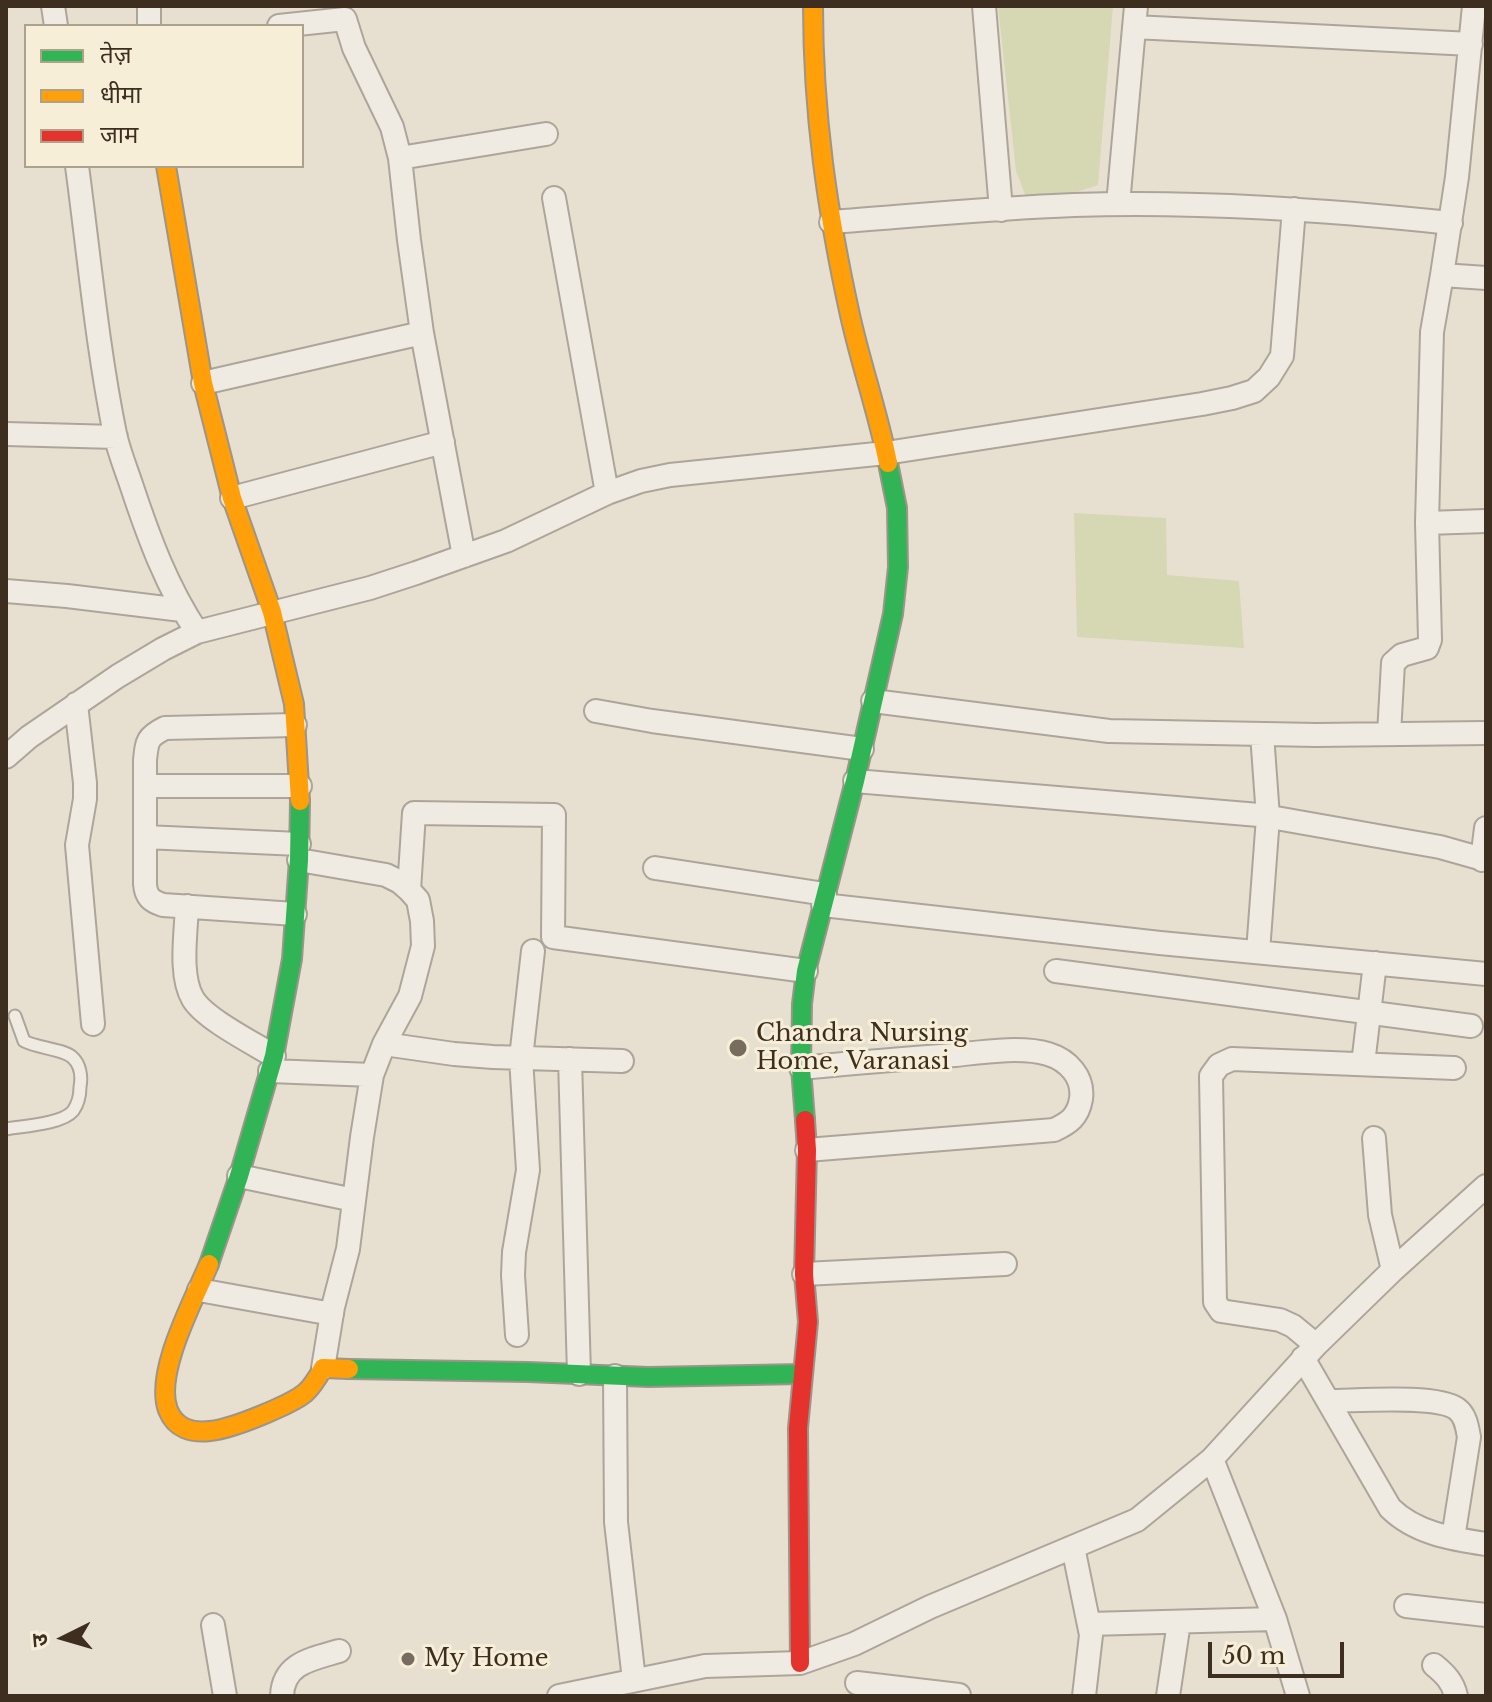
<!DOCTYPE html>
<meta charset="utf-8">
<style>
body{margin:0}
#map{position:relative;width:1492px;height:1702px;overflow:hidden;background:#e7e0d1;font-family:"Libre Baskerville","Noto Sans Devanagari",serif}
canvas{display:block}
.frame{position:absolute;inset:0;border:8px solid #3d2e20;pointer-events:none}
.legend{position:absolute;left:24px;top:24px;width:280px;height:144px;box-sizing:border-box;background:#f7eed8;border:2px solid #ada18e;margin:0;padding:10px 14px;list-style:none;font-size:24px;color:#3d2e20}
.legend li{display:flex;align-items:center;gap:16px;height:40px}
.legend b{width:40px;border:2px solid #ada18e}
.north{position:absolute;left:24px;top:1598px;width:80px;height:80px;-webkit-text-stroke:6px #f7eed8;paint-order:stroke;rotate:265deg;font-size:22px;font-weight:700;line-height:32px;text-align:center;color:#3d2e20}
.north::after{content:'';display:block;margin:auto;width:28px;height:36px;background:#3d2e20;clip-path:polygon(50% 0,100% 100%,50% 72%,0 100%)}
.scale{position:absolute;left:1208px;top:1642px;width:136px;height:36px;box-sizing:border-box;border:4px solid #3d2e20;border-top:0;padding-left:10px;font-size:24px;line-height:28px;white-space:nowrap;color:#3d2e20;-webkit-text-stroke:6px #f7eed8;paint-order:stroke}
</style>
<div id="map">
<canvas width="1492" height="1702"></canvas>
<div class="frame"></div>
<ul class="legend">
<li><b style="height:10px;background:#30b455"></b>तेज़</li>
<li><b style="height:10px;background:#ff9f0a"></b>धीमा</li>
<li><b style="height:10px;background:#e5322d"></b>जाम</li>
</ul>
<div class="north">उ</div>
<div class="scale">50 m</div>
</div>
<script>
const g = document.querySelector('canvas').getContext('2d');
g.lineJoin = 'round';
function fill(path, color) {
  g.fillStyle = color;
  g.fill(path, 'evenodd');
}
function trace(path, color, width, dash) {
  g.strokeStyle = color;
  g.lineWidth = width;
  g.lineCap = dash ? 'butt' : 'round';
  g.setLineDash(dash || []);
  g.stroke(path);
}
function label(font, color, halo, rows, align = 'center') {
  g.font = font + ' "Libre Baskerville",serif';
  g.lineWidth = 6;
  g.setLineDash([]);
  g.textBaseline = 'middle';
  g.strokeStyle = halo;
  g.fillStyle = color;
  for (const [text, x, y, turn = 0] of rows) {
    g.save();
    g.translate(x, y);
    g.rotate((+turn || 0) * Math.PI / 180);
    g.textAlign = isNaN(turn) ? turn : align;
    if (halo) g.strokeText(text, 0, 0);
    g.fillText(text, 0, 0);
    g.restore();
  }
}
const green = new Path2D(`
 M998 6H1113L1098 185 1059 198 1026 197 1016 171Z
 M1074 513 1166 518 1167 575 1239 581 1244 648 1077 637Z`);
const lane = new Path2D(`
 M6 1129C23 1126 62 1124 73 1111 78 1104 80 1095 80 1087 82 1076 80 1064 72 1057 63 1049 37 1048 24 1041L15 1016`);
const street = new Path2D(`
 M53 6 56 26
 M149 6V26
 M984 6 1001 210
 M1474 6 1457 177 1442 275 1486 278
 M279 26 345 19 354 48 392 127 400 158 409 240 422 333 464 556
 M1134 27 1471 44
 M400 158 546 134
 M77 166C89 255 97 346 115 434 119 452 126 469 132 487 149 538 167 587 197 632
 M554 198 607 493
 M1118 204 1136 6
 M831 222C912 216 993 208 1074 205 1200 201 1326 210 1451 223
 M1442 275 1432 332 1427 523 1486 521
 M203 383 422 333
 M6 434 116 437
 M232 498 443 442
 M6 591 67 596 182 610
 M873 701 1109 731 1316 735 1486 733
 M76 704 85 783V799L77 845 93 1024
 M596 711 652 721 862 749
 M1389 734 1393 663 1402 655 1427 648 1430 640 1427 523
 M6 757 29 737 118 676 163 649 197 632 370 588 416 573 506 541 607 493 641 481 670 475 886 453 1202 404 1232 398 1254 391 1269 377 1282 356 1294 209
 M855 781 1259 815 1440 847 1486 860
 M145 786H300
 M145 837 299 844
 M299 860 386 875 400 882 409 890 418 900 422 921 423 946 410 996 384 1044 372 1075 362 1137 348 1249 333 1307 323 1368
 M1482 860 1486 828
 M655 868 825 894
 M409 890 414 813 554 815 553 937 806 971
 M823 905 1160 943 1486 974
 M187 906C186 933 179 976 193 999 205 1019 253 1043 274 1056
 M295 914 163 905C151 901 146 897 145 884V760C147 741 147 737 165 728L295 725
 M1258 952 1268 817 1262 734
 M1056 971 1471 1026
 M384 1044 454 1054 493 1057 622 1061
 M570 1059 579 1374
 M1363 1064 1375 963
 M801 1068C852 1063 904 1059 955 1055 982 1052 1022 1046 1048 1054 1068 1060 1084 1077 1081 1099 1078 1117 1069 1123 1054 1130L807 1150
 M270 1071 372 1075
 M1374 1138 1380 1215 1393 1270
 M239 1176 354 1200
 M804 1274 1005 1264
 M199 1290 332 1314
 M517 1335 513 1275 514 1252 528 1170 521 1058 533 951
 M1316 1345 1293 1326 1280 1320 1221 1311 1215 1302 1211 1076 1219 1065 1232 1059 1454 1068
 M1303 1358 1390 1508C1415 1533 1452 1539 1486 1544
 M615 1376 616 1522 634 1680
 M1328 1401C1356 1401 1437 1394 1457 1409 1466 1416 1467 1427 1469 1437L1453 1538
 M1212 1459 1275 1619 1298 1696
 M1073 1547 1091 1635 1084 1696
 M1406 1606 1486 1615
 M1089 1624 1275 1619
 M213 1625 225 1696
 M1434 1665C1445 1674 1453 1682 1456 1696
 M857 1683 959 1695V1696
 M282 1696C283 1663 312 1659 339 1651
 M559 1696 705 1666 800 1663 854 1644 930 1607 1137 1520 1212 1459 1316 1345 1393 1270 1486 1186
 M1168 1696 1179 1622`);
const fast = new Path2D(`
 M805 1120 801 1068 802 1004 806 971 855 781 893 614 898 567 897 508 888 463
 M209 1264 239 1176 274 1056 292 959 299 860 300 801
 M349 1369 528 1372 648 1377 802 1374`);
const slow = new Path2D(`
 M813 6C813 113 827 211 850 315 861 365 878 413 888 463
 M166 166 203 383 232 498 272 612 294 704 300 801
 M209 1264C194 1300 154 1373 168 1410 184 1450 240 1424 267 1413 280 1407 294 1402 305 1393 313 1386 318 1377 323 1368L349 1369`);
const jam = new Path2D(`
 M800 1663 798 1428 808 1322 804 1274 807 1150 805 1120`);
const markers = [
 [738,1048,10,"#786c5e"],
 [408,1659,8,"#786c5e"]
];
const poiNames = [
 ["Chandra Nursing",756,1034],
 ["Home, Varanasi",756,1062],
 ["My Home",424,1659]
];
fill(green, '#d6d7b3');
trace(lane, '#ada599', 15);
trace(street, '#ada599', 26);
trace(fast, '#9c958a', 22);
trace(slow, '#9c958a', 22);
trace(jam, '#9c958a', 22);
trace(lane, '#efebe3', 11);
trace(street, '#efebe3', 22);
trace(fast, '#30b455', 18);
trace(slow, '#ff9f0a', 18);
trace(jam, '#e5322d', 18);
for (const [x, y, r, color] of markers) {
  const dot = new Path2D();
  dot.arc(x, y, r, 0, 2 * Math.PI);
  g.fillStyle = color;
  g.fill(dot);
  trace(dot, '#f7eed8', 3);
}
label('24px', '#3d2e20', '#f7eed8', poiNames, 'left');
</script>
